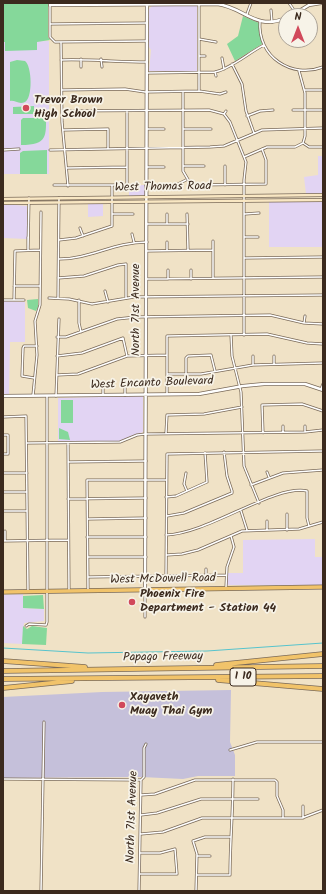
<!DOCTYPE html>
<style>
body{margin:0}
#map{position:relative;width:326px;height:894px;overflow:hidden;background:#f0e2c6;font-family:Kalam,sans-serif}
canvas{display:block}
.frame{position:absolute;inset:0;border:4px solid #3b2a1e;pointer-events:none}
.north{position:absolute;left:278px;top:8px;width:40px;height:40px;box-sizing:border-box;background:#f7f3e8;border:1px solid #aca397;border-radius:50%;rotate:0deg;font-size:11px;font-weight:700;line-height:16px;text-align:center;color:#3b2a1e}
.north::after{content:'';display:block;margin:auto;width:14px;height:18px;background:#d1495b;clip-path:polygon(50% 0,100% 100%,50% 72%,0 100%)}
</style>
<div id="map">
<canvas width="326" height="894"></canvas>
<div class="frame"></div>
<div class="north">N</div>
</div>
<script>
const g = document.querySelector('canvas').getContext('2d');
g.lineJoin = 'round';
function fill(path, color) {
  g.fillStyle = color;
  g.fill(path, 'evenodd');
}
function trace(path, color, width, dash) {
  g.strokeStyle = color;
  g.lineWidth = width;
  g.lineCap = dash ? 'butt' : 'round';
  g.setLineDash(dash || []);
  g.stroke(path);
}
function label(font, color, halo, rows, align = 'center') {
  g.font = font + ' Kalam,sans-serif';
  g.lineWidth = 3.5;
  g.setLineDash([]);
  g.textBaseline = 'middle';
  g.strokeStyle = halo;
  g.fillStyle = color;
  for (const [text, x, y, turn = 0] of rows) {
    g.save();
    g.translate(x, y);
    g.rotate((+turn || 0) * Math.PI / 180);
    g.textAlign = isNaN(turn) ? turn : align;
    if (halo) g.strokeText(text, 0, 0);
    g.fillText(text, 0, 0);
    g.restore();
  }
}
const built = new Path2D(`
 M152 6H197V71H149L151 50 149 47V9Z
 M49 41V174H3V42Z
 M318 156H323V194H306L304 177 318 175Z
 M129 185H145V195L129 196Z
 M323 201V247H269V202Z
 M88 203H103V216L88 217Z
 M3 204 27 206V239L3 238Z
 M3 301 25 302V342H10L9 394 3 395Z
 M143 396V432L120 441H58V398Z
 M315 539V557H323V585H227V573H243V540Z
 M23 594V608L44 609V621L24 623 22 644 3 643V595Z`);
const industrial = new Path2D(`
 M231 690 230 742 235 755V776H198L183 779 141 777 3 778V697L102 692Z`);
const green = new Path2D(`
 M3 3H48V37L50 40 37 42V50L5 51V42H3Z
 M243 16 259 23 262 44 235 61 227 44 238 36Z
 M17 60 25 61C32 66 33 98 25 102 19 105 15 100 10 101V62Z
 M34 106V114H46C46 136 48 145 21 145V120L23 118H34V114H13V107Z
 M47 150V174H20V153L23 151Z
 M38 299V307L36 311 28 308 27 300Z
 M61 400H73V423H61Z
 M59 428 68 432 70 440 59 439Z
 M43 595 44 609 23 608V596Z
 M23 626 27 629 32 626 47 628 46 645 22 644Z`);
const stream = new Path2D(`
 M3 648 88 653 207 651 323 643`);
const minor = new Path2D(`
 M50 3V37L55 42 147 41
 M289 3 296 13
 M271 10 272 22
 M247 14 251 3
 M260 21C257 57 292 79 323 67
 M50 24 147 23
 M199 39 216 42
 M61 42 62 122 68 186
 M199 56H205
 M222 58 224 69
 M81 59V67
 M101 59 102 67
 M61 60C90 59 118 62 147 62
 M232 64 242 84 246 111 254 133
 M299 71 305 93V136L303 143
 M215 72 216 76
 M147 73 215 72C232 68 248 53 264 45
 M62 90 125 89 145 92 199 91 220 94 226 92
 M199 90V4
 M305 90H323
 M183 92V171L190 183 198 185 266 184V160L262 149
 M293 110H323
 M62 111 209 110 224 114 230 122 246 162 244 180V335
 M224 114 226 111
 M247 116 260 111 273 110
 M147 129H164
 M183 129H211
 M63 130 108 129V148
 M3 150 19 149
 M50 150 210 147 224 146 262 130 323 128
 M244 157 267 147H295L303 143 309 147H323
 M183 166H204
 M225 166V185
 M147 167H164
 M67 168 127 167
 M54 185H127V111
 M147 185H176L186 180
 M112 214H133
 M187 214 188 250
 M245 214 259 213
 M147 224H188
 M167 224V214
 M80 228 83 236
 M132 234 134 242
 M245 237H258
 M59 240 76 238 112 226V186
 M167 242V250
 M28 249V237
 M28 250 29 198
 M147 251 213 250
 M245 258 323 257
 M59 259C90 259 114 242 147 242
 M168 270V279
 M191 270V279
 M58 278 84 276 118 265 126 264V298
 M213 278V241
 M146 279 323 277
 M14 286H40
 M105 291 108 302
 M49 298 69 299 92 304 134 297 323 295
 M58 298 59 198
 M3 300H24
 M14 300 15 251 40 250
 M79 300V323L81 332
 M304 323 305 316
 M231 335 232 356 241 392 244 466 259 503
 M57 337H66L117 319 136 317 270 315 304 323 323 324
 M57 356 82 353 123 338 127 356
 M253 356V365
 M274 356V364
 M167 374H201L253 365 323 363
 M186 374V358L188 356 211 355 215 371
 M57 375 78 374 127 356 167 355
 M34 378 22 376 23 348 24 346H37
 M125 379V395
 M103 388V395
 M321 389 323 384
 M167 394V336L267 334 307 343 323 344
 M33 395 37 355 35 321 40 305 41 212
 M33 395 34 387
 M56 396 59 319
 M3 417 26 416 28 591
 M283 426V432
 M305 426V432
 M166 433 167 415 204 414 242 407
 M263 433 262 405 302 404 323 411
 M3 435H8V454H3
 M27 443 120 442 137 435 146 434 305 432 323 430
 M68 443 69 591
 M68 462 146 461
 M267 472 269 477
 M3 473H27
 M186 473 184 484 187 491
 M251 485 283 473 323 470
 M3 492H27
 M166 497 176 496 207 482 205 453
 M68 499 146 498
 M3 511H27
 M241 511 247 530
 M287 514V530
 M167 516 184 513 232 493V491L227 476 224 452
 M88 519 146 518
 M267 521V530
 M5 531V541
 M166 535C208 534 274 484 307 491V518L309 526
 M87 537H146
 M3 541 68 540
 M167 555 182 554 198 550 242 531 299 529 323 522
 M88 557H146
 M206 569V575
 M166 576 167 454 323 451
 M88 577 226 575
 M226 587 227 567 234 547 231 536
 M88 590 87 480H166
 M145 617V591
 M26 626 29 624 46 625 47 622V396
 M230 750 257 742H323
 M3 779 141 780
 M141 780 144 777V748L146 744
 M141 795 155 794 195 780H275L277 782V796L283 810V818
 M303 806V818
 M141 815 157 813 201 799H258
 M141 834 163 832 202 818H302L323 810
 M197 856H210
 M140 874H177L175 849 160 853H140
 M197 875H230C230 843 233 812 233 779
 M41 891 44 722
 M139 891 141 780
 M196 891 197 854 193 841 205 837H230`);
const tertiary = new Path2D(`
 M50 5 217 4C244 7 255 31 286 18
 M291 16 309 5 321 3
 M3 396 199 394 243 386 264 384H305L323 390
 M145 590 147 3`);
const secondary = new Path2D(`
 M3 199 323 195
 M3 203 323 200`);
const primary = new Path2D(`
 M3 592 323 587`);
const motorway = new Path2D(`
 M3 661 85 667
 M216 665 323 654
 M3 671 323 666
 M3 679 323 676
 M218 680 323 689
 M3 688 72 681`);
const markers = [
 [26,108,4,"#d1495b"],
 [132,602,4,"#d1495b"],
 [122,705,4,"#d1495b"]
];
const shields = [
 [243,677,26]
];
const shieldNames = [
 ["I 10",243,677]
];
const poiNames = [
 ["Trevor Brown",34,101],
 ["High School",34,115],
 ["Phoenix Fire",140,595],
 ["Department - Station 44",140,609],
 ["Xayaveth",130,698],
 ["Muay Thai Gym",130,712]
];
const streetNames = [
 ["West Thomas Road",163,188,-1],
 ["North 71st Avenue",137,310,-90],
 ["West Encanto Boulevard",152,384,-2],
 ["West McDowell Road",163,580,-1],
 ["Papago Freeway",163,658,-1],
 ["North 71st Avenue",133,817,-88]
];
fill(built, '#e2d4f3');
fill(industrial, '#c5c0da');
fill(green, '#85d89a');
trace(stream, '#56c3cd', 1);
trace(minor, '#7a6a59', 3);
trace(tertiary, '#7a6a59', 4);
trace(secondary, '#7a6a59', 4);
trace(primary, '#7a6a59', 5);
trace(motorway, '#7a6a59', 5.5);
trace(minor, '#fff', 1.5);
trace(tertiary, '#fff', 2.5);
trace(secondary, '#f9e7c3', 2.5);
trace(primary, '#f1c36a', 3.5);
trace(motorway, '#f1c36a', 4);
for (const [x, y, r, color] of markers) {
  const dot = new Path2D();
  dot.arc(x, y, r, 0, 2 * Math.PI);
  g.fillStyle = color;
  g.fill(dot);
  trace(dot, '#f7f3e8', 1.5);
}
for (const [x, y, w] of shields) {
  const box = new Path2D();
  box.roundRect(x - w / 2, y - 9, w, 18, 3);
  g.fillStyle = '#f7f3e8';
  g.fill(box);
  trace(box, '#3b2a1e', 1);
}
label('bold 11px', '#3b2a1e', null, shieldNames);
label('bold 12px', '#3b2a1e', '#f7f3e8', poiNames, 'left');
label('12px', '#3b2a1e', '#f7f3e8', streetNames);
</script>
